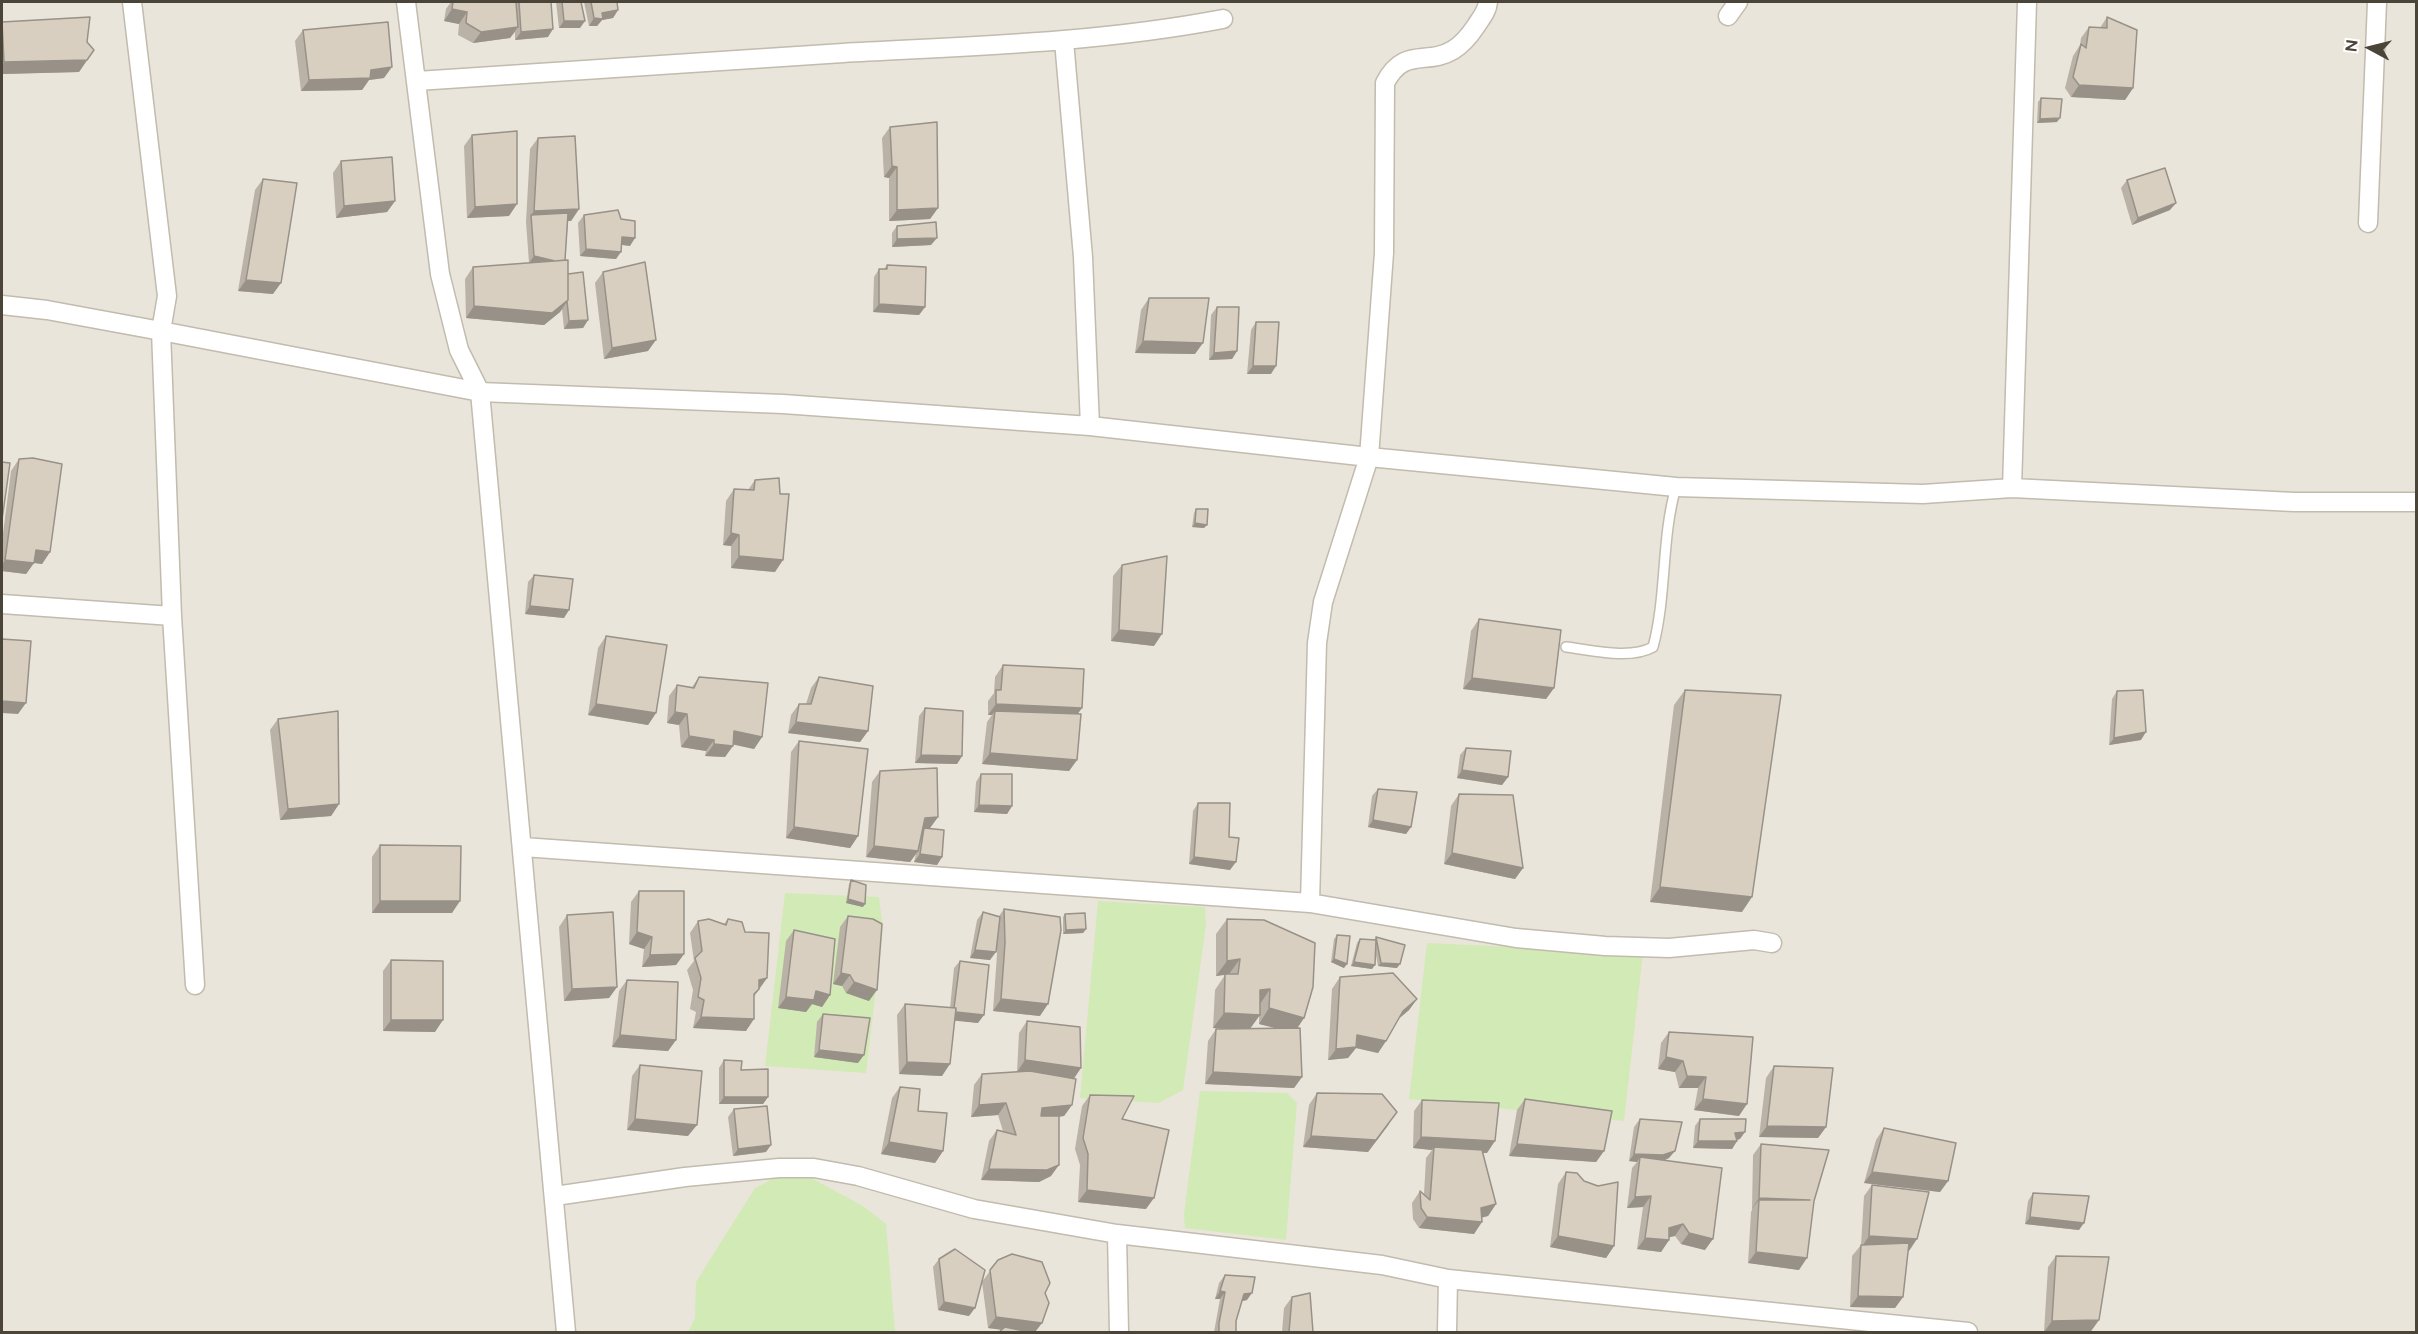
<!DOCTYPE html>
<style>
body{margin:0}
#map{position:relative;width:2418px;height:1334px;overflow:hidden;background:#f6f3ec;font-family:Figtree,sans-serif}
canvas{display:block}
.frame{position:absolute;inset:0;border:3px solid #4b4439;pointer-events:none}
.north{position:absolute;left:2340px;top:18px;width:60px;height:60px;-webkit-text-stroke:4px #fff;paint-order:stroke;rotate:277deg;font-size:16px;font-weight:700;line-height:24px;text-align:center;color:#4b4439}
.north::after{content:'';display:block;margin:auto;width:21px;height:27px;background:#4b4439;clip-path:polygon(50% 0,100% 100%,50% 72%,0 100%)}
</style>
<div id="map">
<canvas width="2418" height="1334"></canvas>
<div class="frame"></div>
<div class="north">N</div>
</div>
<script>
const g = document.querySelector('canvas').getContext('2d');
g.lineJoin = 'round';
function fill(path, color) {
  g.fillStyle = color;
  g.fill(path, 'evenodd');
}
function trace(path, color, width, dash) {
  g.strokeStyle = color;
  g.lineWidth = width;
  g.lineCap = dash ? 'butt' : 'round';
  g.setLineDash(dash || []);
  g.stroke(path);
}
const residential = new Path2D(`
 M2 2H2416V1332H2Z`);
const green = new Path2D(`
 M785 893 879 897 883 929 866 1073 765 1066Z
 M1098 901 1205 907 1206 925 1183 1090 1159 1103 1080 1098Z
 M1427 943 1643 953 1624 1121 1409 1099Z
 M1200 1091 1287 1093 1297 1103 1286 1240 1185 1228 1184 1214Z
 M793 1168 863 1206 886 1224 895 1332H688L695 1318 696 1282 755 1188Z`);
const service = new Path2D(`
 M1566 647C1591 650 1630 660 1653 647 1667 595 1661 539 1676 487`);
const minor = new Path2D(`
 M1488 2C1487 12 1481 18 1476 26 1470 35 1463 44 1453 50 1427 66 1404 46 1385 83L1384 253 1369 457 1323 602 1317 643 1310 903 1516 938 1605 946 1669 948 1754 940 1772 943
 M1728 16 1738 2
 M1064 41 1083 257 1090 426
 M417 81C559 71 701 61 843 53 970 46 1097 43 1223 19
 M2368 223 2377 2
 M2 305 47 310 161 331 167 296 132 2
 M2012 488 2027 2
 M2 604 172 616 161 331 480 392 459 350 440 274 406 2
 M172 616 195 985
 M523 847 1310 903
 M555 1196 685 1177 779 1168H814L858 1176 974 1209 1117 1234 1382 1265 1448 1279 1447 1332
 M1117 1234 1119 1332
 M1448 1279 1968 1332
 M566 1332 480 392 783 404 1090 426 1369 457 1676 487 1923 494 2012 488 2294 502H2416`);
const wall = new Path2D(`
 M451 2H551L548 37 515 40V32L510 38 473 43 458 35 459 24 444 21 446 9Z
 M556 2H581L580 28H559Z
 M584 2H617L618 10 613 18 602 20 597 26H589Z
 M2107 17 2133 88 2125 100 2071 97 2065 88 2073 56 2080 45 2081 38 2089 27 2100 28Z
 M2 22 87 42 94 50 79 72 2 74Z
 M303 30 384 78 369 80 362 90 301 91 295 41Z
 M2041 98 2057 122 2037 123 2038 102Z
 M890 127 938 208 930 219 889 221V178L884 177 882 138Z
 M472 135 509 216 467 218 464 146Z
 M538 138 579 209 571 221H568L565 260 568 274 588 320 583 328 564 329 562 309 560 312 544 325 466 318 465 279 473 267 529 263 526 222 530 149Z
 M341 161 395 201 387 212 336 218 333 173Z
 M263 179 273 294 238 291 255 190Z
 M2127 180 2170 210 2132 225 2121 188Z
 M584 215 630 246 622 245 616 259 580 256 578 223Z
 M897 226 931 245 892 247V233Z
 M887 265 925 307 919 315 873 312 874 277 879 269H884Z
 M603 272 648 351 604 359 595 283Z
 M1149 298 1195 354 1135 353 1141 310Z
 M1217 307 1237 351 1232 359 1209 360 1211 315Z
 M1256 322 1271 374H1247L1251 330Z
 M19 459 50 552 42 564 34 563 26 574 2 571V541L11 471Z
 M755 480 775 572 731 568V546L723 545 726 501 734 489 748 490Z
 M1196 509 1204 528 1192 527 1194 513Z
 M1122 565 1154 646 1111 641 1113 576Z
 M534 575 564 618 525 614 528 582Z
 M1479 619 1554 688 1546 699 1463 689 1471 631Z
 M606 636 656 713 648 725 588 715 598 648Z
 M1003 665 1078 714 1077 760 1069 771 982 764 987 722 992 715H988V701L994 693 995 677Z
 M699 677 762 737 754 749 733 744 725 757 705 756 706 751 681 747 679 725 667 723 669 696 677 685 692 687Z
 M819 677 868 731 860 742 788 733 791 715 799 704H806L811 688Z
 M1685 690 1742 912 1650 902 1674 705Z
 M2117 691 2141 740 2109 745 2112 699Z
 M925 708 962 756 957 764 915 763 919 716Z
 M278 719 339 804 331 816 280 820 270 730Z
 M799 741 858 836 850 848 786 838 791 752Z
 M1466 748 1508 777 1502 785 1457 778 1460 755Z
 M880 771 938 817 930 828 942 857 937 865 914 862 916 854 910 862 866 857 872 782Z
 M981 774 1012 806 1007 814 974 812 976 782Z
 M1378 789 1411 827 1406 834 1368 827 1372 796Z
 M1459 794 1523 868 1515 879 1444 864 1451 806Z
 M1198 803 1229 837 1230 870 1189 864 1193 811Z
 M380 845 452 913H372V857Z
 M851 880 863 907 846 903 849 884Z
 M639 891 684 954 676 965 642 967 644 949 629 944 631 902Z
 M1004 909 1040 1016 993 1011 997 954V945L990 960 970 958 977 920 983 912 999 916Z
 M1065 914 1086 929 1083 933 1063 934V917Z
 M567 915 617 987 609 998 564 1001 559 927Z
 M848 916 869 1001 846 993 842 986 833 984 840 927Z
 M728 919 745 932 767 978 754 997 746 1031 693 1028 696 1012 690 1009 693 990 687 970 694 961 690 933 698 921 724 924Z
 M1227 919 1304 1018 1297 1028 1302 1077 1294 1088 1205 1084 1208 1041 1216 1029H1233L1213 1028 1215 990 1225 975 1216 976V934ZM1259 1016V1024L1277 1028 1250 1029Z
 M794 930 830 995 822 1007 812 1004 806 1012 778 1008 786 941Z
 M1337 935 1344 968 1331 962 1334 939Z
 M1376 937 1397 968 1378 966 1375 950 1372 969 1351 966 1357 943 1360 939 1374 940Z
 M391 960 435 1032 383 1031V971Z
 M960 961 978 1023 955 1020 942 1076 899 1074 897 1015 905 1004 950 1008 954 968Z
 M1340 977 1417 999 1409 1010 1398 1019 1386 1041 1378 1053 1356 1048 1348 1058 1328 1060 1332 989Z
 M627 980 676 1040 668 1051 612 1047 619 991Z
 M823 1014 858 1063 814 1057 817 1022Z
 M1027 1021 1074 1078 1072 1105 1064 1116 1059 1117 1051 1176 1039 1182 981 1180 989 1141 997 1130 1003 1131 998 1115 971 1117 974 1085 982 1074 1017 1072 1019 1033Z
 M1669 1032 1739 1116 1694 1110 1698 1088H1679L1675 1072 1658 1069 1661 1043Z
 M724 1060 741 1070 768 1097 763 1104H719V1068Z
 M640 1065 688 1136 627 1130 632 1076Z
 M1774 1066 1826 1127 1818 1138 1759 1137 1766 1078Z
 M900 1087 918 1111 943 1151 935 1163 881 1154 892 1098Z
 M1317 1093 1389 1124 1368 1152 1303 1147 1309 1105Z
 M1090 1095 1122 1119 1146 1209 1078 1202 1080 1165 1075 1149 1082 1106Z
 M1525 1099 1604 1151 1596 1162 1509 1156 1517 1110Z
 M1422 1100 1487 1153H1483L1496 1204 1488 1216 1482 1217 1474 1234 1419 1228 1413 1219 1412 1203 1420 1191 1424 1194 1426 1158 1432 1150 1413 1148 1414 1111Z
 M734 1109 766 1152 733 1156 728 1117Z
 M1640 1119 1669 1158 1664 1160 1705 1250 1681 1244 1675 1236 1669 1237V1240L1661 1252 1637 1249 1643 1207 1627 1208 1632 1168 1637 1162 1629 1161 1634 1127Z
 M1700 1119 1740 1139 1737 1140V1141L1732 1149 1693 1148 1695 1126Z
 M1884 1128 1948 1181 1940 1192 1864 1183 1876 1140Z
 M1761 1144 1814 1201 1799 1270 1748 1263 1751 1212 1752 1210 1753 1155Z
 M1566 1172 1614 1246 1606 1258 1550 1247 1558 1184Z
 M1872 1185 1909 1251H1908L1903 1297 1895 1308 1850 1307 1852 1256 1861 1245 1864 1196Z
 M2033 1193 2079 1230 2025 1224 2028 1201Z
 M2056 1256 2099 1320 2091 1331 2044 1332 2048 1267Z
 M939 1259 969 1316 938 1310 933 1267Z
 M998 1260 1045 1293 1042 1323 1035 1332H999L1002 1330 988 1328 982 1282Z
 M1225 1275 1247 1300 1242 1301 1236 1321V1332H1214L1220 1299H1215L1219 1283Z
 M1292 1297 1313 1332H1282L1284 1308Z`);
const shadedWall = new Path2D(`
 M452 9 467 12 459 24 444 21Z
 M618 10 613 18 602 20 597 26H589L594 18 602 13Z
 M564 21H585L580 28H559Z
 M518 27 510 38 473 43 481 32Z
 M553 29 548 37 515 40 521 32Z
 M94 50 79 72 2 74V66L4 62Z
 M392 67 384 78 369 80 362 90 301 91 309 80Z
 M2079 85 2133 88 2125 100 2071 97Z
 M2060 118 2057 122 2037 123 2040 119Z
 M892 166 897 167 889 178 884 177Z
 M395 201 387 212 336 218 344 206Z
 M2176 203 2170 210 2132 225 2138 218Z
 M517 204 509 216 467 218 475 207Z
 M938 208 930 219 889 221 897 210Z
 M579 209 571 221 532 222 531 215 534 211Z
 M622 237 635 238 630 246 617 244Z
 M937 238 931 245 892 247 897 239Z
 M586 249 621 252 616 259 580 256Z
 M534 256 565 263H529Z
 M246 280 281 283 273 294 238 291Z
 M568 300 560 312 544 325 466 318 474 306Z
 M879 304 925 307 919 315 873 312Z
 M588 320 583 328 564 329 569 321Z
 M656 340 648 351 604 359 612 348Z
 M1143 341 1203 343 1195 354 1135 353Z
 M1237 351 1232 359 1209 360 1214 353Z
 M1253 366H1276L1271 374H1247Z
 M1195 523 1207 525 1204 528 1192 527Z
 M731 533 739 535 731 546 723 545Z
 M36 550 50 552 42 564 28 562Z
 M739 556 783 560 775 572 731 568Z
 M5 560 34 563 26 574 2 571V565Z
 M530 606 569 610 564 618 525 614Z
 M1119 630 1162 634 1154 646 1111 641Z
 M1472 678 1554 688 1546 699 1463 689Z
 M2 701 26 703 18 714 2 713Z
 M596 704 656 713 648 725 588 715Z
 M996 704 1082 708 1074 719 995 711 992 715H988Z
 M675 712 687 714 679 725 667 723Z
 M796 722 868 731 860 742 788 733Z
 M734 731 762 737 754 749 726 743Z
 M2146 732 2141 740 2109 745 2114 738Z
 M689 736 714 740 706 751 681 747Z
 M714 744 733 746 725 757 705 756Z
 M990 753 1077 760 1069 771 982 764Z
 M921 755 962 756 957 764 915 763Z
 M1462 770 1508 777 1502 785 1457 778Z
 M339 804 331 816 280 820 288 809Z
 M979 805 1012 806 1007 814 974 812Z
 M938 817 930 828 917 829 925 818Z
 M1373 820 1411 827 1406 834 1368 827Z
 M794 827 858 836 850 848 786 838Z
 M874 846 918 851 910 862 866 857Z
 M1452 853 1523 868 1515 879 1444 864Z
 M920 854 942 857 937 865 914 862Z
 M1194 857 1236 862 1230 870 1189 864Z
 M1660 887 1752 897 1742 912 1650 902Z
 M848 899 865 904 863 907 846 903Z
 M380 901H460L452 913H372Z
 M1086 929 1083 933 1063 934 1066 930Z
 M637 932 652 937 644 949 629 944Z
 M975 950 996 952 990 960 970 958Z
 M684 954 676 965 642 967 650 955Z
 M1240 959 1229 974 1216 976 1227 961Z
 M1334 959 1347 964 1344 968 1331 962Z
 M1354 962 1375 965 1372 969 1351 966Z
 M1381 963 1400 964 1397 968 1378 966Z
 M841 973 850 975 842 986 833 984Z
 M767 978 759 989V980Z
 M854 982 877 990 869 1001 846 993Z
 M617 987 609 998 564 1001 572 989Z
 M1270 989 1260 1004V990Z
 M816 991 830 995 822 1007 812 1004 806 1012 778 1008 786 997Z
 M1001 999 1048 1004 1040 1016 993 1011Z
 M1417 999 1409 1010 1395 1022 1403 1011Z
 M1269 1008 1304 1018 1294 1033 1259 1024Z
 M953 1012 984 1015 978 1023 948 1020Z
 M1224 1013 1260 1015 1249 1030 1213 1028Z
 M701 1017 754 1019 746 1031 693 1028Z
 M391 1020H443L435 1032 383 1031Z
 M620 1035 676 1040 668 1051 612 1047Z
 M1357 1035 1386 1041 1378 1053 1356 1048 1348 1058 1328 1060 1336 1049Z
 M819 1050 864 1055 858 1063 814 1057Z
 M1666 1057 1683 1061 1675 1072 1658 1069Z
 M1025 1060 1081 1068 1073 1080 1017 1072Z
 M907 1062 950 1064 942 1076 899 1074Z
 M1213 1072 1302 1077 1294 1088 1205 1084Z
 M1687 1076 1706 1077 1698 1088H1679Z
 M724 1097H768L763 1104H719Z
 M1703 1099 1747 1104 1739 1116 1694 1110Z
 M1006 1103 998 1115 971 1117 979 1105Z
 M1072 1105 1064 1116 1034 1119 1042 1108Z
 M635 1119 697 1125 688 1136 627 1130Z
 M1389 1124 1368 1152 1303 1147 1311 1136Z
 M1767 1126 1826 1127 1818 1138 1759 1137Z
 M1745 1132 1740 1139 1730 1141 1735 1133Z
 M1421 1137 1495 1141 1487 1153 1434 1150V1147L1432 1150 1413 1148Z
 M1698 1141H1737L1732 1149 1693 1148Z
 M889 1142 943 1151 935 1163 881 1154Z
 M1517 1144 1604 1151 1596 1162 1509 1156Z
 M771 1145 766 1152 733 1156 738 1149Z
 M1675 1151 1669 1158 1658 1163 1640 1157 1637 1162 1629 1161 1634 1154Z
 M1059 1165 1051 1176 1039 1182 981 1180 989 1169Z
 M1872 1172 1948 1181 1940 1192 1864 1183Z
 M1087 1190 1154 1198 1146 1209 1078 1202Z
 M1651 1196 1643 1207 1627 1208 1635 1197Z
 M1759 1198 1810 1200H1759L1751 1210Z
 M1496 1204 1488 1216 1473 1220 1481 1208Z
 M1427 1217 1482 1222 1474 1234 1419 1228Z
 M2030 1217 2084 1223 2079 1230 2025 1224Z
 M1683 1224 1675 1236 1661 1239 1669 1228Z
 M1689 1233 1713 1239 1705 1250 1681 1244Z
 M1558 1236 1614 1246 1606 1258 1550 1247Z
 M1869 1236 1917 1239 1909 1251 1861 1248Z
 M1645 1238 1669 1240 1661 1252 1637 1249Z
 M1756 1252 1807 1258 1799 1270 1748 1263Z
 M1220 1291 1225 1292 1220 1299H1215Z
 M1252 1293 1247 1300 1238 1302 1244 1294Z
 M1858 1296 1903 1297 1895 1308 1850 1307Z
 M944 1302 975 1308 969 1316 938 1310Z
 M996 1317 1042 1323 1035 1332H1021L988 1328Z
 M2099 1320 2091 1331 2044 1332 2052 1321Z`);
const building = new Path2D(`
 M453 2H516L518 27 481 32 466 23 467 12 452 9Z
 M519 2H551L553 29 521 32Z
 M562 2H581L585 21H564Z
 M591 2H617L618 10 602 13 603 19 594 18Z
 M90 17 87 42 94 50 87 60 4 62 2 22Z
 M2107 17 2137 30 2133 88 2079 85 2073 77 2081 44 2086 48 2089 27 2107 28Z
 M388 22 392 67 371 70 370 78 309 80 303 30Z
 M2041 98 2062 99 2060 118 2040 119Z
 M937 122 938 208 897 210V167L892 166 890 127Z
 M517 131V204L475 207 472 135Z
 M575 136 579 209 534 211 538 138Z
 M392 157 395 201 344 206 341 161Z
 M2165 168 2176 203 2138 218 2127 180Z
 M263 179 297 183 281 283 246 280Z
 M618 210 621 219 635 221V238L622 237 621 252 586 249 584 215Z
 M568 213 565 260 555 261 534 256 531 215Z
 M936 222 937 238 897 239V226Z
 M568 260V300L552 313 474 306 473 267Z
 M645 262 656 340 612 348 603 272Z
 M887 265 926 267 925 307 879 304V269H887Z
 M583 272 588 320 569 321 567 301 568 300V274Z
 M1149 298H1209L1203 343 1143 341Z
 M1217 307H1239L1237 351 1214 353Z
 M1256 322H1279L1276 366H1253Z
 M33 458 62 464 50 552 36 550 34 563 5 560 19 459Z
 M2 462 10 463 2 520Z
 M779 478 780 494H789L783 560 739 556V535L731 533 734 489 754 490 755 480Z
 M1196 509H1208L1207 525 1195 523Z
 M1167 556 1162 634 1119 630 1122 565Z
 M534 575 573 579 569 610 530 606Z
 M1479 619 1561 630 1554 688 1472 678Z
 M606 636 667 645 656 713 596 704Z
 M2 639 31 641 26 703 2 701Z
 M1003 665 1084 669 1082 708 996 704V690H1001Z
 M699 677 768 683 762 737 734 731 733 746 714 744V740L689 736 687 714 675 712 677 685 694 688Z
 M819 677 873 686 868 731 796 722 799 704H811Z
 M1685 690 1781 695 1752 897 1660 887Z
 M2143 690 2146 732 2114 738 2117 691Z
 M925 708 963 711 962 756 921 755Z
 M338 711 339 804 288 809 278 719Z
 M995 711 1081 714 1077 760 990 753Z
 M799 741 868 749 858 836 794 827Z
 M1466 748 1511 751 1508 777 1462 770Z
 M937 768 938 817 925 818 918 851 874 846 880 771Z
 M981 774H1012V806L979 805Z
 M1378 789 1417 792 1411 827 1373 820Z
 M1459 794 1513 795 1523 868 1452 853Z
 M1198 803H1230L1229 837 1239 838 1236 862 1194 857Z
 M924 828 944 830 942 857 920 854Z
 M380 845 461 846 460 901H380Z
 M851 880 866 885 865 904 848 899Z
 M639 891H684V954L650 955 652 937 637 932Z
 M1004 909 1060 917 1061 930 1048 1004 1001 999 1005 943Z
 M613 912 617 987 572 989 567 915Z
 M983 912 1000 917 996 952 975 950Z
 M1085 913 1086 929 1066 930 1065 914Z
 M848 916 873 919 882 924 877 990 854 982 850 975 841 973Z
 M709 919 726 925 728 919 742 922 745 932 769 933 767 978 759 980V989L754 994V1019L701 1017 704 1000 698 997 701 978 695 958 702 951 698 921Z
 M1227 919 1264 920 1315 943 1313 987 1304 1018 1269 1008 1270 989 1260 990V1015L1224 1013 1225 974H1238L1240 959 1227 961Z
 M794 930 835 939 830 995 816 991 814 1000 786 997Z
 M1337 935 1350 936 1347 964 1334 959Z
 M1376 937 1405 945 1400 964 1381 963Z
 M1360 939 1376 940 1375 965 1354 962Z
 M391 960 443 961V1020H391Z
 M960 961 989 965 984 1015 956 1012V1008H954Z
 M1393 973 1417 999 1403 1011 1386 1041 1357 1035 1356 1047 1336 1049 1340 977Z
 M627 980 678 982 676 1040 620 1035Z
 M905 1004 956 1008 950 1064 907 1062Z
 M823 1014 870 1018 864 1055 819 1050Z
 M1027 1021 1080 1027 1081 1068 1025 1060Z
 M1300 1028 1302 1077 1213 1072 1216 1029Z
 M1669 1032 1753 1037 1747 1104 1703 1099 1706 1077 1687 1076 1683 1061 1666 1057Z
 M724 1060 742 1061 741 1070 768 1069V1097H724Z
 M640 1065 702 1071 697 1125 635 1119Z
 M1774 1066 1833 1068 1826 1127 1767 1126Z
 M1030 1071 1076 1079 1072 1105 1042 1108 1041 1116H1059V1165L1047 1170 989 1169 997 1130 1016 1135 1006 1103 979 1105 982 1074Z
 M900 1087 920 1089 918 1111 947 1113 943 1151 889 1142Z
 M1317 1093 1382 1094 1397 1112 1376 1140 1311 1136Z
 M1090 1095 1134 1096 1122 1119 1169 1130 1154 1198 1087 1190 1088 1154 1083 1138Z
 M1525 1099 1612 1111 1604 1151 1517 1144Z
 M1422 1100 1499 1103 1495 1141 1421 1137Z
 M767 1106 771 1145 738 1149 734 1109Z
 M1640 1119 1682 1122 1675 1151 1663 1155 1634 1154Z
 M1700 1119H1746L1745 1132 1735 1133 1737 1141H1698Z
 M1884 1128 1956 1143 1948 1181 1872 1172Z
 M1761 1144 1829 1150 1814 1201 1807 1258 1756 1252 1759 1200H1810L1759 1198Z
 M1434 1147 1482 1150 1496 1204 1481 1208 1482 1222 1427 1217 1421 1208 1420 1191 1430 1200Z
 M1640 1157 1722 1168 1713 1239 1689 1233 1683 1224 1669 1228V1240L1645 1238 1651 1196 1635 1197Z
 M1566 1172 1577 1173 1584 1181 1598 1186 1618 1182 1614 1246 1558 1236Z
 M1872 1185 1929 1192 1917 1239 1869 1236Z
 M2033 1193 2089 1196 2084 1223 2030 1217Z
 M1909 1243 1903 1297 1858 1296 1861 1245Z
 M955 1249 985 1270 975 1308 944 1302 939 1259Z
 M1012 1254 1042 1262 1050 1283 1045 1293 1049 1303 1042 1323 996 1317 990 1270 998 1260Z
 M2056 1256 2109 1257 2099 1320 2052 1321Z
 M1225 1275 1255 1277 1252 1293 1244 1294 1236 1321V1332H1219V1323L1225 1292 1220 1291Z
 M1310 1293 1313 1332H1289L1292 1297Z
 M1005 1327 1029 1332H999Z`);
fill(residential, '#eae5da');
fill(green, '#d2eab5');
trace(service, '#c2bbae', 12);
trace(minor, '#c2bbae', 21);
trace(service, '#fff', 9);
trace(minor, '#fff', 18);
fill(wall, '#bab2a6');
fill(shadedWall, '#979187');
fill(building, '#d8cfc1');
trace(building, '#979187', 1.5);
</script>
